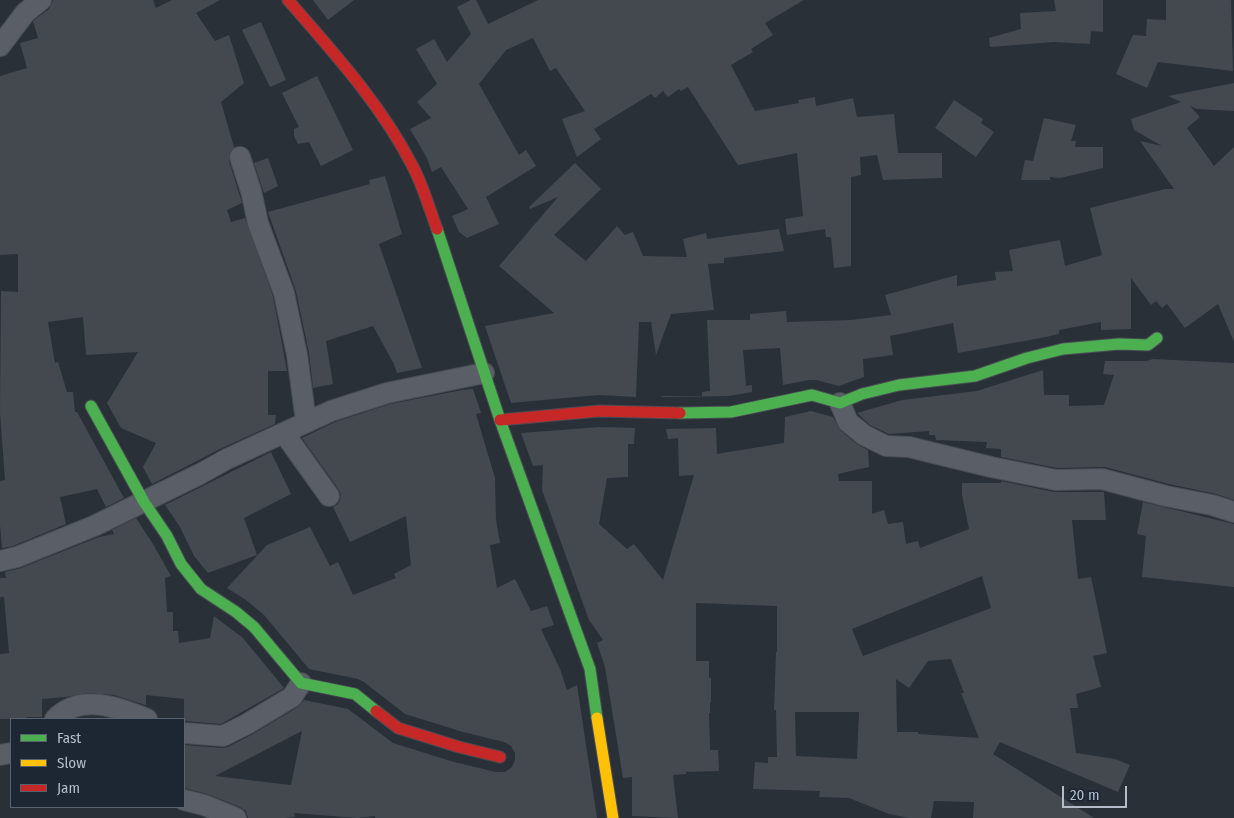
<!DOCTYPE html>
<style>
body{margin:0}
#map{position:relative;width:1234px;height:818px;overflow:hidden;background:#2a3038;font-family:"Fira Sans Condensed",sans-serif}
canvas{display:block}
.legend{position:absolute;left:10px;top:718px;width:175px;height:90px;box-sizing:border-box;background:#1d2633;border:1px solid #59626f;margin:0;padding:6px 9px;list-style:none;font-size:15px;color:#b4bcc9}
.legend li{display:flex;align-items:center;gap:10px;height:25px}
.legend b{width:25px;border:1px solid #59626f}
.scale{position:absolute;left:1062px;top:786px;width:65px;height:22px;box-sizing:border-box;border:2px solid #b4bcc9;border-top:0;padding-left:6px;font-size:15px;line-height:18px;white-space:nowrap;color:#b4bcc9;-webkit-text-stroke:4px #1d2633;paint-order:stroke}
</style>
<div id="map">
<canvas width="1234" height="818"></canvas>
<ul class="legend">
<li><b style="height:6px;background:#4caf50"></b>Fast</li>
<li><b style="height:6px;background:#ffc107"></b>Slow</li>
<li><b style="height:6px;background:#c62828"></b>Jam</li>
</ul>
<div class="scale">20 m</div>
</div>
<script>
const g = document.querySelector('canvas').getContext('2d');
g.lineJoin = 'round';
function fill(path, color) {
  g.fillStyle = color;
  g.fill(path, 'evenodd');
}
function trace(path, color, width, dash) {
  g.strokeStyle = color;
  g.lineWidth = width;
  g.lineCap = dash ? 'butt' : 'round';
  g.setLineDash(dash || []);
  g.stroke(path);
}
const building = new Path2D(`
 M53 0H153L156 8 172 0H220L196 13 215 41 229 35 244 83 221 102 234 147 229 154V161L242 203 227 210 231 222 245 218 273 296 287 371H268V415H276L275 424 222 448 152 484 143 467 156 443 121 428 107 403 138 352 86 355 83 317 48 322 55 363 58 362 67 392H73L75 412H77L124 498 106 507 97 489 60 497 66 524 13 546 2 548 0 525V481L5 480 0 413 1 291 18 292V254L0 255V76L27 68 20 43 38 38 33 21 49 9Z
 M313 0H354L328 20Z
 M471 0H476L488 24 538 0H804L765 23 773 35 751 49 753 52 731 65 755 111 799 103 798 100 815 97 816 106 853 98 857 117 894 114 898 153H942V178L883 180 877 155 860 157 861 175 851 177V266L834 268 831 237H826L825 229 787 235 785 219 803 216 797 153 738 165 688 87 681 91 679 89 668 97 663 91 655 98 651 94 594 129 601 139 577 157 562 119 585 111 556 68 550 71 533 38 506 50 479 84 519 155 526 150 536 166 486 197 499 224 467 238 459 232 452 216 468 209 441 167 432 172 427 158 410 129 431 118 417 102 437 84 416 49 434 39 447 62 471 34 457 7Z
 M1054 0H1103V32L1091 31 1090 44 1054 42 990 47 989 38 1021 29 1020 13 1056 11Z
 M1166 0H1231L1233 71 1158 62 1147 88 1116 74 1133 35 1146 36 1147 19 1166 20Z
 M261 22 286 80 270 87 242 30Z
 M317 76 353 150 321 166 309 142 298 144 294 136V129L299 127 282 93Z
 M1234 83V111L1197 109 1190 106 1200 117 1187 128 1214 166 1234 147V342L1218 304 1185 328 1167 304 1162 308 1156 301 1151 305 1131 278V329L1101 330V322L1059 330V334L1046 337 958 353 953 323 890 336 893 355 863 359 864 377 839 386 816 380H809L783 385 780 348 743 350 746 386 752 385V392L729 396 662 397V396H702V392L710 391 707 320H750V314L786 311 787 322 851 320 891 315 885 295 957 275V286L996 280 995 272 1013 271 1009 250 1060 240 1065 266 1102 255 1090 208 1165 189H1174L1140 141 1162 146 1134 130 1131 119 1181 102 1168 96Z
 M954 100 983 119 981 123 994 132 976 157 935 128Z
 M1044 118 1076 125 1071 141H1076L1075 147H1103V168L1060 178 1050 177V180H1021L1025 160 1033 161Z
 M268 158 278 186 264 193 254 163Z
 M575 163 601 189 554 235 586 261 617 226 625 235 633 232 643 256 687 257 683 239 706 233 707 239 779 229 784 251 724 258V263L708 264 714 310 671 314 656 355 651 322H639L636 397 598 395 511 403 485 326 554 313 499 266 558 197 530 209 529 207Z
 M385 176 402 234 379 244 422 368 397 373 394 364 373 326 326 341 333 384 313 388 309 353 296 291 268 212 370 184 369 180Z
 M1153 359 1234 363V500L1216 494 1169 484 1105 467 1057 468 1001 457V449L986 448 987 442 936 440 935 435H929V431L889 434 870 425 857 413 902 400 977 391 1043 370 1044 395H1069V406L1104 405 1114 375 1103 374 1105 361H1147Z
 M473 389 481 413 476 414 495 478 496 520 500 543 490 545 497 588 515 579 531 611 547 606 554 625 541 629 560 669 567 690 577 685 597 818H375V816L357 818 294 813 295 817 285 818H248L246 811 240 807 207 794 184 788V745L222 748 228 747 253 734 298 707 304 700 348 709 393 743 454 762 496 772H505L512 767 515 760V753L511 746 504 742 463 732 405 714 364 682 358 679 309 669 264 615 246 600 227 588 267 545 310 527 330 566 338 562 353 595 396 578 394 574 411 565 406 516 350 542 333 507 338 504 340 500 341 494 339 490 302 438 335 422 390 404 462 390ZM302 731 291 785 215 776Z
 M811 411 833 417 841 431 857 444 868 450 869 467 838 474 839 481H872V514L884 510 888 524 903 522 906 544 918 541 920 548 969 529 962 495V483H1001V481L1054 492H1104L1106 520H1072L1078 579 1091 577 1107 653 1093 656 1101 687 1076 694 1078 708H1070L1076 753 1115 759 1130 765 1118 792 1000 742 993 754 1094 818H973L974 802 934 801 931 818H909L889 814 849 798 819 797 820 791 753 789 755 762 768 763V757H777L776 710H774L776 652H777V606L696 603V661H709V678H711V702H710V713H709L710 750H718L719 771 686 772V774L673 775 678 818 632 816V777L623 778 605 667 597 643 603 640 589 620 542 490 543 465 533 466 521 433 599 427 635 428 634 444H628V477L607 478 599 524 627 549 634 544 663 580 694 475 679 476 678 438 668 439 666 429 716 428 717 454 784 443 785 417ZM982 576 991 608 863 656 852 629ZM951 659 964 693H961L979 738 918 734V732H897L896 679 909 688 928 661ZM795 712H859L857 759 796 756Z
 M271 452 291 494 244 518 257 555 208 573 194 556 180 527 165 505Z
 M1143 502 1234 524V587L1142 577 1146 536 1137 534Z
 M136 518 153 544 171 576 165 578 167 612H173V631H178L179 643 210 638 214 616 243 638 284 688 221 724 184 721V699L146 695V705H145L114 695 88 693 66 697 42 699V717H27V719H0V654L9 653 4 597H0V578H6L5 572 21 568 99 537 114 534 112 530Z`);
const street = new Path2D(`
 M0 46 25 13 41 0
 M240 157 251 191 258 223 284 293 297 355 306 421
 M840 403 848 422 864 435 886 446 909 447 991 467 1056 480 1102 479 1166 496 1212 505 1234 512
 M284 433 329 496
 M0 561 17 557 94 526 200 474 227 459 331 411 387 393 484 373
 M55 719C80 693 118 707 147 719
 M184 733 223 736 247 724 292 697 301 683
 M0 755 11 753
 M184 800 204 805 236 818`);
const fast = new Path2D(`
 M437 229 500 420 590 669 597 718
 M91 406 144 502 167 536 181 564 201 589 236 612 254 627 301 683 355 694 376 711
 M680 413 731 412 812 395 840 403 862 394 899 385 975 376 1027 358 1063 349 1119 344 1148 345 1157 338`);
const slow = new Path2D(`
 M597 718 613 818`);
const jam = new Path2D(`
 M288 0C333 52 380 103 412 165 423 185 429 208 437 229
 M500 420 599 411 680 413
 M376 711 398 728 459 747 500 757`);
fill(building, '#444950');
trace(street, '#484c53', 22);
trace(fast, '#484c53', 13);
trace(slow, '#484c53', 13);
trace(jam, '#484c53', 13);
trace(street, '#5a5e66', 20);
trace(fast, '#4caf50', 11);
trace(slow, '#ffc107', 11);
trace(jam, '#c62828', 11);
</script>
